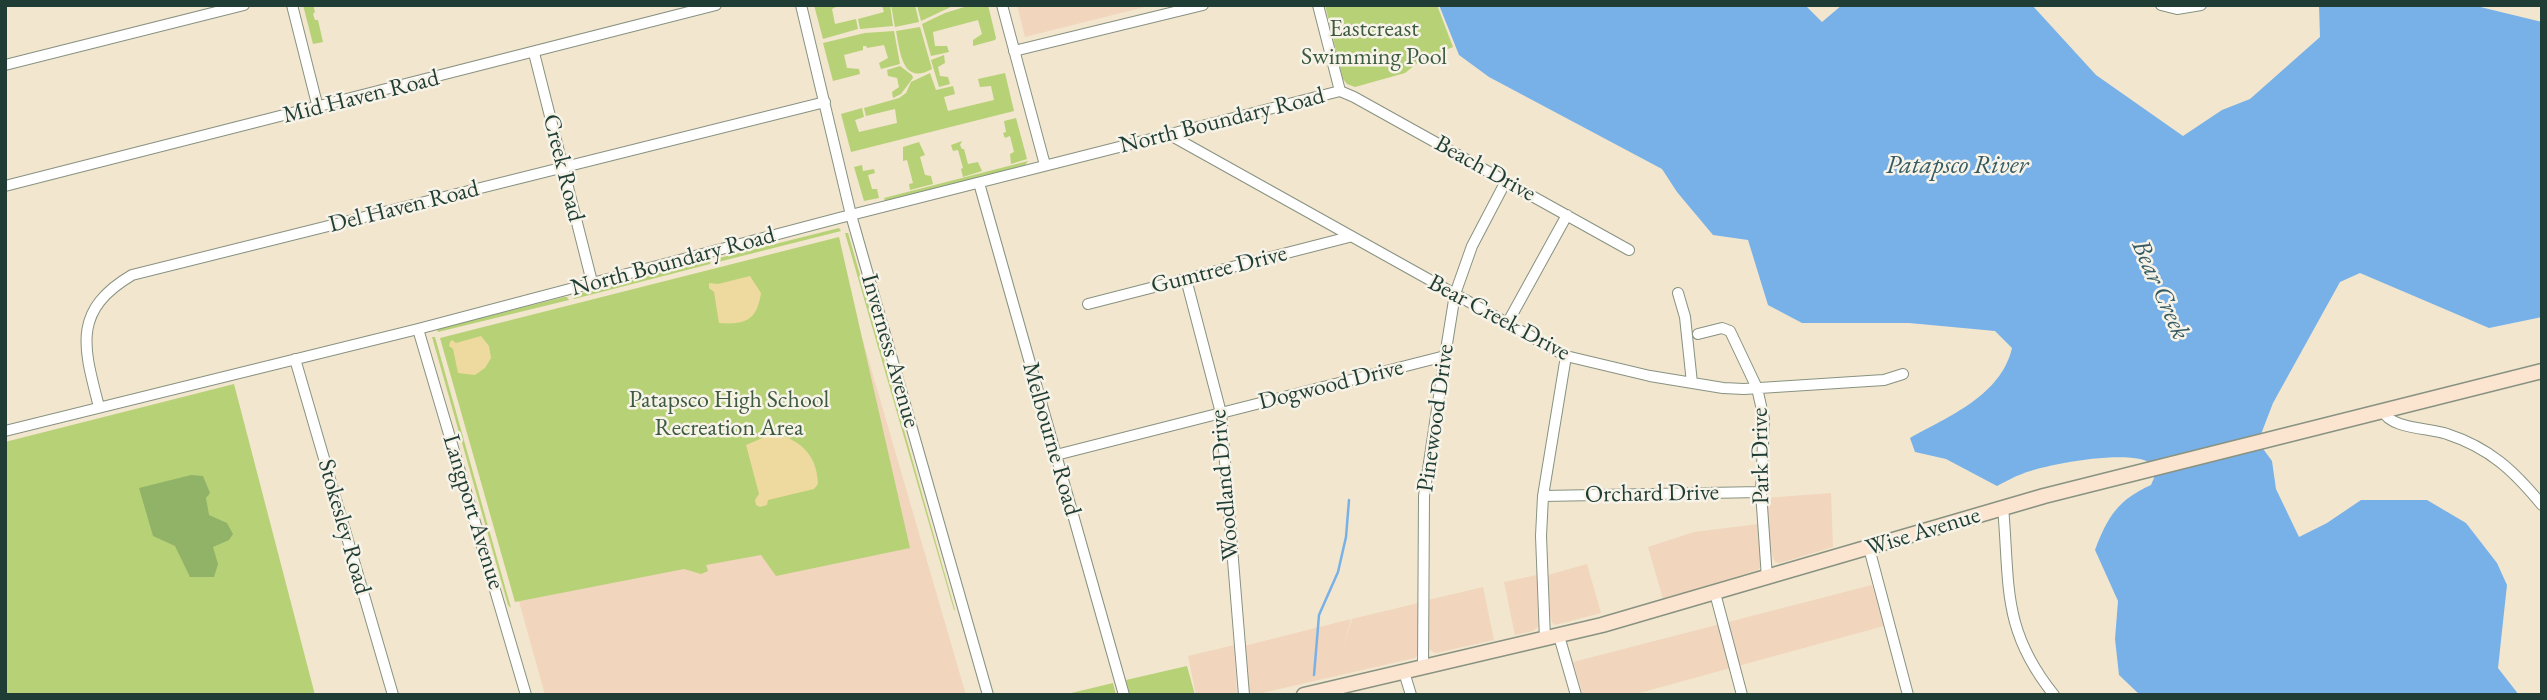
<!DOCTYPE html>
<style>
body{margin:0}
#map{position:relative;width:2547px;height:700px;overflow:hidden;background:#f2e6ce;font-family:"EB Garamond",serif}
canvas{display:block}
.frame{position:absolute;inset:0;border:7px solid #1f3d34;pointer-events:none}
</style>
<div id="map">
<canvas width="2547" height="700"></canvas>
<div class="frame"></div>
</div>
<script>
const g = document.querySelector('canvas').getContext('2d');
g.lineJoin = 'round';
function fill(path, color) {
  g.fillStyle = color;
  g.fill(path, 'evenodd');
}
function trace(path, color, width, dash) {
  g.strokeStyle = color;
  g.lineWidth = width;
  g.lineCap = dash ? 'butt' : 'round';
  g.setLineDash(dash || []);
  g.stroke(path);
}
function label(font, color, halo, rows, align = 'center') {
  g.font = font + ' "EB Garamond",serif';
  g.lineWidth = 5;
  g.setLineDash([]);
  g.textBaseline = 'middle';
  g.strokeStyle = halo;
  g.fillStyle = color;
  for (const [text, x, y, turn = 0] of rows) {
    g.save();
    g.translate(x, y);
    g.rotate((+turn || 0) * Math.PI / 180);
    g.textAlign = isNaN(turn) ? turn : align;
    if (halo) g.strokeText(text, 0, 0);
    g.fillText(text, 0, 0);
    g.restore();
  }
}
const built = new Path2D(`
 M1017 5H1153L1025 37Z
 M836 248 966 695H545L449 349Z
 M1831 493 1833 547 1780 563 1775 562 1770 549 1765 498Z
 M1758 524 1762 565 1758 570 1663 599 1648 547 1694 532Z
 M1587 564 1601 613 1555 625 1552 622 1550 614 1548 575Z
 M1537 575 1538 627 1533 631 1515 635 1504 582Z
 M1872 585 1884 626 1632 695H1583L1573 662Z
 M1483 587 1494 640 1436 653 1430 650 1427 645 1428 600Z
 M1418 603V654L1415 658 1257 694 1249 692 1244 646 1351 619 1342 651 1352 619Z
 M1234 645 1237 695H1196L1188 656Z`);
const green = new Path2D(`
 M303 5H313L315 12 313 14 315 20H318L323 42 313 44Z
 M814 5H840L832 9 835 24 856 19 858 29 823 39Z
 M890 5 893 26 860 29 858 19 884 12 882 6Z
 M891 5H915L919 22 895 27Z
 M917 5H955L921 21Z
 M971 5H988L996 38 995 40 973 46V40L982 34 978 20 933 32 935 46H947L949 52 931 56 922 24 945 13Z
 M1325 5H1437L1453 47 1421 60 1405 73 1355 87 1347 84 1343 79Z
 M920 27 932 69C902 86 900 51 896 31Z
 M894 31 900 64 881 69 879 63 888 58 884 45 867 48 866 46H863V50L844 55 847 68 859 69 860 74 833 81 823 43 865 33Z
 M944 55 945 63 938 67 940 76 948 77 950 84 939 87 931 60Z
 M900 66 912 75 913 78 901 94 893 98 892 92 899 87 897 78 888 76 887 70Z
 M930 73 936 90 953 86 955 94 944 97 948 111 994 100 991 86 980 87 978 79 1005 73 1014 111 851 152 841 114 862 108 864 117 855 120 859 132 897 123 895 109 866 116 864 108 899 98 906 93 911 82Z
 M1016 118 1027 159 1011 164 1010 154 1014 152 1010 136 1005 138 1003 133 1006 132 1004 121Z
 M962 141 960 145 962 149H964L968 164 978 162 982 171 963 177 961 169 963 168 958 150 953 151 951 145Z
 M919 142 925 155 920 157 925 175 931 176 933 184 910 190 909 184 913 183 907 160 903 161V147Z
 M1028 161 1025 165 885 201 884 198Z
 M862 165 863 171 874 169 875 173 868 175 872 189H877L879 198 864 201 854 167Z
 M839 228 841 231 718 262 715 259Z
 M845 233H848L955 610H954Z
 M839 237 910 548 776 576 761 555 706 565 708 571 701 574 684 569 515 602 440 338Z
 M711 260 710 264 574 299 573 295Z
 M564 297H567L569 300 438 332 437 329Z
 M432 337H435L511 608 508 605Z
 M234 384 315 695H5V442Z
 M1187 666 1195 695H1130L1126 680Z
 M1113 683 1116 695H1063Z`);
const forest = new Path2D(`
 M191 475 203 476 210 493 206 498 209 515 227 523 233 534 229 540 213 547 218 564 214 577H190L175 546 153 536 139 488Z`);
const sand = new Path2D(`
 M750 276 761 293C757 320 746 325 719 323L714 292 709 288V283L718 284Z
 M481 336 489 346 491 358 485 368 475 375 458 373 453 349 449 346 450 342 452 340 456 343Z
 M781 435C805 444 817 458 818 484L814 489 768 500 767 505 760 507 756 505 755 500 759 494 746 445 767 436Z`);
const water = new Path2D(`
 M1439 5H1805L1822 22 1842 5H2032L2096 75 2183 136 2222 110 2250 99 2320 37 2319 5H2472L2542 22V317L2489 328 2360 273 2340 282 2273 403 2258 442 2272 461 2276 489 2299 537 2327 523 2361 500H2427L2466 523 2497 563 2507 585 2498 668 2519 695H2140L2119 675 2115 639 2118 601 2095 550C2108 516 2118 500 2151 485L2154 478 2150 463C2129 449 2046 464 2022 474 2013 477 2005 482 1997 486L1946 459 1915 452 1910 438C1947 417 2001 396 2012 348L1995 331 1909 323H1802L1768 305 1748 240 1713 235 1677 192 1662 169 1489 77 1459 55Z`);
const stream = new Path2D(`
 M1314 675 1319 615 1338 572 1346 537 1349 500`);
const street = new Path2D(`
 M292 5 318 108
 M801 5 851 215 988 695
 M1002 5 1045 165
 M1318 5 1340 91
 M2161 5 2177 9 2201 5
 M1014 51 1203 5
 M534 53 592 282
 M5 65 244 5
 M1340 91 1354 97 1629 250
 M1170 135 1566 356 1650 376 1723 388 1744 389 1884 380 1903 374
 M979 183 1124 695
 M5 186 716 5
 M1186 279 1221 413 1244 695
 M1678 293 1685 317 1692 383
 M1088 304 1349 237
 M1508 322 1567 215
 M418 329 526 695
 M1698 334 1722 328 1730 331 1757 388 1764 419 1761 492 1767 578
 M295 359 393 695
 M99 407C84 348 71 311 132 275L825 102
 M2383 411C2390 429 2431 428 2447 434 2490 448 2514 471 2542 505
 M5 431 418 329 839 218 1340 91
 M1056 455 1445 356
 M1543 496 1761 492
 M2003 507C2010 585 2001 629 2054 695
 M1869 548 1908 695
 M1715 593 1742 695
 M1559 636 1576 695
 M1545 639 1541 536 1543 496 1566 356
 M1423 667 1424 496 1445 356 1455 294 1472 246 1506 181
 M1404 672 1411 695`);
const secondary = new Path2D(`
 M1304 695 1602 625 2044 496 2542 371`);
const parkNames = [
 ["Eastcreast",1374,29],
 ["Swimming Pool",1374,57],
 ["Patapsco High School",729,400],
 ["Recreation Area",729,428]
];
const streetNames = [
 ["Mid Haven Road",361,97,-14],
 ["North Boundary Road",1222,121,-14],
 ["Creek Road",563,168,76],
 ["Beach Drive",1485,169,29],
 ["Del Haven Road",404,207,-14],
 ["North Boundary Road",673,262,-15],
 ["Gumtree Drive",1219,270,-14],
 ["Bear Creek Drive",1499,318,28],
 ["Inverness Avenue",890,351,74],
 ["Dogwood Drive",1331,385,-14],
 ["Pinewood Drive",1436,418,-82],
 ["Melbourne Road",1051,439,74],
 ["Park Drive",1761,456,-91],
 ["Woodland Drive",1225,485,-95],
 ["Orchard Drive",1652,494,-1],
 ["Langport Avenue",473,512,73],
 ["Stokesley Road",344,527,74],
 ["Wise Avenue",1923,532,-17]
];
const waterNames = [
 ["Patapsco River",1957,166],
 ["Bear Creek",2160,290,66]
];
fill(built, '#f1d5bd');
fill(green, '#b7d177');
fill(forest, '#91b368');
fill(sand, '#eeda9e');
fill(water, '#78b1e8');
trace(stream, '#78b1e8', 2.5);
trace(street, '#889281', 12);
trace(secondary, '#889281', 17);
trace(street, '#fff', 10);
trace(secondary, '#fce5d0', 14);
label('24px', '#3d5b41', '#f7f3e8', parkNames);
label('24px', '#1f3d34', '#f7f3e8', streetNames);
label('italic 26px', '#355a61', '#f7f3e8', waterNames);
</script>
